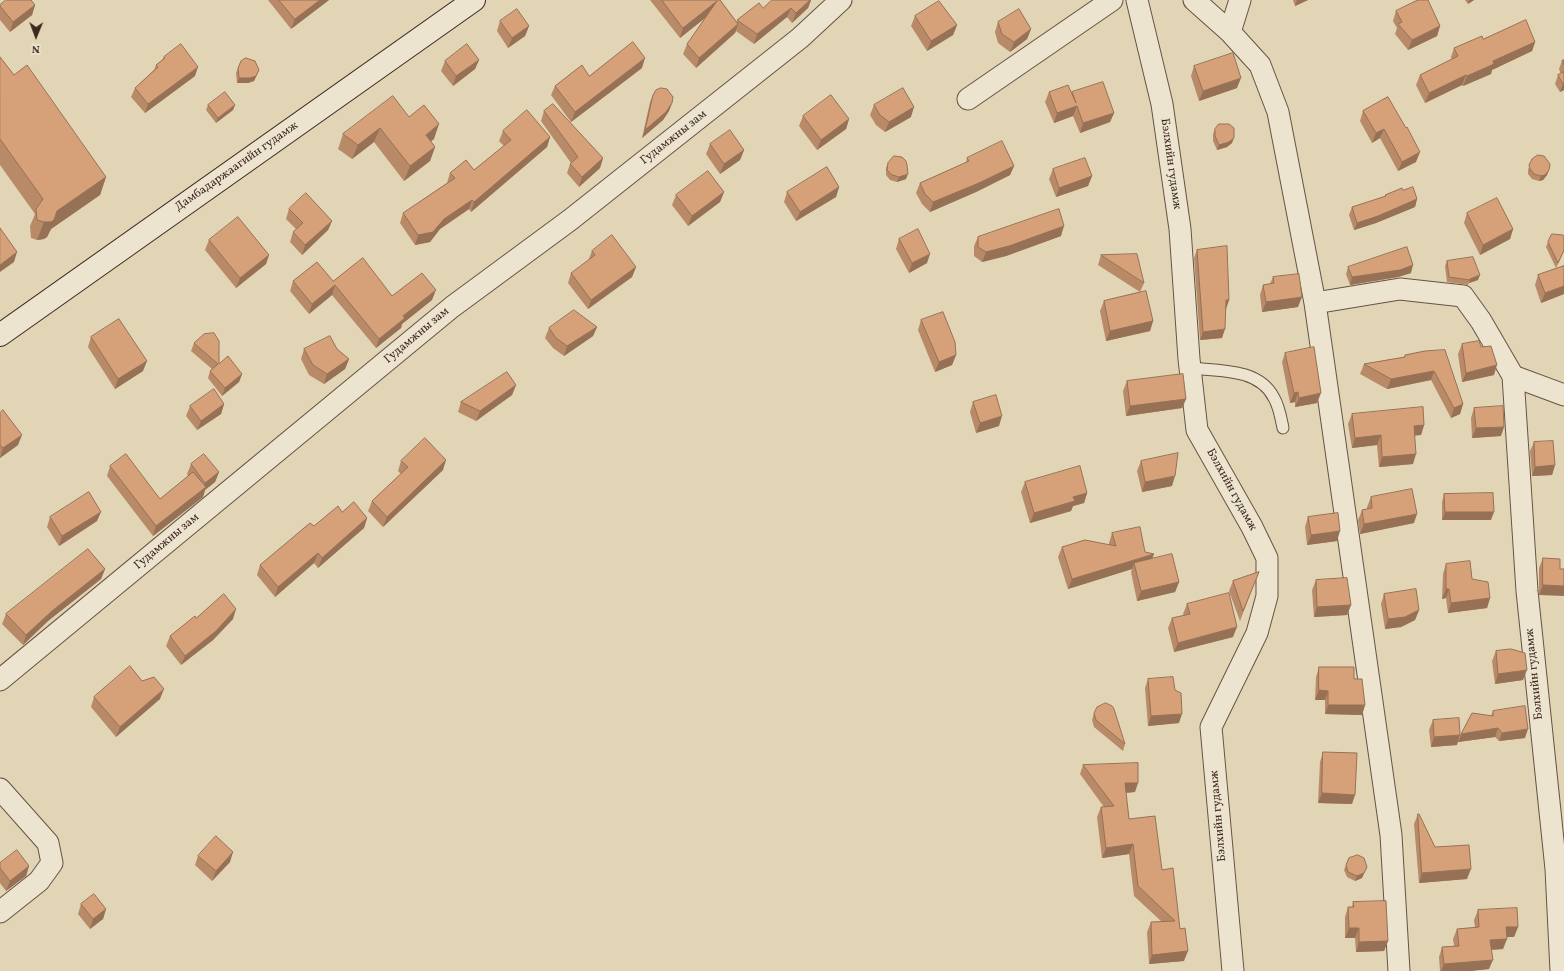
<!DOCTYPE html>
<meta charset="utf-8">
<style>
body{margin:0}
#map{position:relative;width:1564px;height:971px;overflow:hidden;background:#e1d5b5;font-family:Vollkorn,serif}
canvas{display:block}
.north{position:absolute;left:16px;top:16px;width:40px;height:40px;-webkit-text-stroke:3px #ece4cf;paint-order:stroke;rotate:181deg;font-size:11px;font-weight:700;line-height:16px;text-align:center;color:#3e2820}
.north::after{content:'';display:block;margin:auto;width:14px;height:18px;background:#3e2820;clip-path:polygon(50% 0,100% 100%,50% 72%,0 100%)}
</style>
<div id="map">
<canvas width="1564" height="971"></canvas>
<div class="north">N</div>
</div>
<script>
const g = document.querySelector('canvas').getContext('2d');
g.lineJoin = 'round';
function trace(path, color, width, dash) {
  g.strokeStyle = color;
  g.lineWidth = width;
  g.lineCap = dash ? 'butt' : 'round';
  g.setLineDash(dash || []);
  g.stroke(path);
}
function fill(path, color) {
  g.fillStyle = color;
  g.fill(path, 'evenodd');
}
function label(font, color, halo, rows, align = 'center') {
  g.font = font + ' Vollkorn,serif';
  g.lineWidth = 3;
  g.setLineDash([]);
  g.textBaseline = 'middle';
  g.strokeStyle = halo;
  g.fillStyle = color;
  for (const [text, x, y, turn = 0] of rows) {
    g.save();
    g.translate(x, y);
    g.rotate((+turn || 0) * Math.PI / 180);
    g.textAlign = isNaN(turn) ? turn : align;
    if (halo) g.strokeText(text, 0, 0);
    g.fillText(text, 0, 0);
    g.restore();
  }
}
const lane = new Path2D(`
 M1190 368C1219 371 1259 368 1274 398 1279 406 1281 418 1283 428`);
const street = new Path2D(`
 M1137 0 1162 104 1180 229 1189 359 1197 430 1252 527 1267 558V596L1257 633 1211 727 1233 971
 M1194 0 1230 32 1260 65 1278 112 1315 303 1391 835 1399 971
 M1230 32 1240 0
 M968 99 1112 0
 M1315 303 1400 289 1463 296 1481 321 1513 376 1527 591 1556 869 1561 971
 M1513 376 1564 395
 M0 680 452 307 570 220 800 38 841 0
 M0 789 48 843 52 863 39 881 0 912`);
const secondary = new Path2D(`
 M0 335 474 0`);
const wall = new Path2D(`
 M268 0H329L291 29Z
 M650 0H720L737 22V20L763 8 772 0H811L808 8 792 23 787 17 754 44 736 31 735 33 696 68 683 54 687 44 706 17 680 38Z
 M1293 0H1308L1295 6Z
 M1465 0H1474L1468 4Z
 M0 5H35L32 15 10 32 0 20Z
 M1396 11 1440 26 1437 36 1408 50 1395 34 1397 28 1393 21Z
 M915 16 957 25 953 35 927 51 911 26Z
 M500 21 529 26 525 36 508 48 497 31Z
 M998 22 1031 29 1027 39 1010 52 998 43 995 32Z
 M1483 39 1535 42 1532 51 1492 70 1491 74 1463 86 1462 85 1425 103 1416 85 1420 75 1452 60 1451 57 1454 48Z
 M0 57 14 75 106 177 100 195 51 229 47 237 44 239 37 240 31 238 30 226 35 214 0 165Z
 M164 57 195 76 145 113 131 97 135 88 154 70 156 65 162 60Z
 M479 60 475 69 453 86 441 71 445 61Z
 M241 61 257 75 254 81 248 83H237L236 73Z
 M1562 61 1564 65V90L1560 92 1555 84 1558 75 1561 74 1559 69Z
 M1194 66 1237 88 1199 101 1191 76Z
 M642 68 571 122 551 95 555 86 589 76Z
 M1049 92 1072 93 1114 113 1110 122 1080 133 1073 116 1054 123 1045 102Z
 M653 95 672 103 669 111 663 120 642 138 650 102Z
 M1388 97 1416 162 1398 171 1380 138 1372 143 1360 121 1363 111Z
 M208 105H235L233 110 216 123 206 110Z
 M874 105 911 117 885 132 876 125 870 115Z
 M544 111 603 158 600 168 579 187 567 173 570 164 571 163 541 121Z
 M803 116 849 119 846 129 817 150 799 126Z
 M409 117 434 139 431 141 435 147 430 161 404 181 374 142 352 159 338 149 343 134Z
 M1215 129 1232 143 1227 147 1217 150 1213 141V134Z
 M503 131 550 137 547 147 471 212 469 209 440 229 430 242 415 245 400 223 403 213 447 183 450 173 474 170 504 146 499 141Z
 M710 144 744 150 740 160 720 174 706 154Z
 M967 158 1014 166 1010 175 976 192 930 212 922 204 916 193 920 183 966 163Z
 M1532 159 1547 175 1543 180 1539 181 1532 179 1528 174V170Z
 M888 163 906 179 897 182 890 180 886 175V168Z
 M1053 169 1092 176 1088 186 1056 197 1049 179Z
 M839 187 836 197 796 221 784 202 787 192Z
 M1403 190 1417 199 1415 207 1376 223 1354 230 1349 215 1352 207 1385 197V195Z
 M724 192 720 202 688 226 672 205 676 195Z
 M289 209 332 221 328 230 302 255 290 242 293 232 296 229 286 219Z
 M1467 213 1513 229 1510 239 1480 255 1464 223Z
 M1061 236 1006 256 982 262 974 256V246L978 237Z
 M899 239 927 263 909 273 896 249Z
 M209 240 269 255 266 264 236 288 205 250Z
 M1548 242 1564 251 1556 268 1546 247Z
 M1197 250 1229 300 1226 308 1222 338 1200 340 1194 258Z
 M592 251 636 267 632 277 588 309 568 283 571 273 588 261Z
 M1101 255 1144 283 1140 292 1153 321 1150 331 1106 341 1100 311 1104 301 1140 292 1098 265Z
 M1447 261 1478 280 1469 283 1468 285 1447 282 1445 266Z
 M1564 266V294L1541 303 1535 285 1538 275Z
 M1348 267 1411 273 1398 277 1350 285 1346 274Z
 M1273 277 1298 307 1262 312 1260 295 1263 285 1270 284Z
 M293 281H333L392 296 432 300 402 324 401 328 376 348 332 295 309 314 290 291Z
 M921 320 956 355 952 365 935 372 918 330Z
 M597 327 593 336 564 356 553 348 545 338 549 328Z
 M91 337 143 371 115 389 88 347Z
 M194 343 219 364 242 374 239 382 222 396 208 378 210 371 212 369 191 351Z
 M1462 344 1481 347 1494 375 1462 382 1458 354Z
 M304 349H337L349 359 345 369 324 384 309 375 301 359Z
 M1425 351 1463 404 1460 414 1451 418 1431 380 1387 389 1360 374 1364 364 1404 357 1405 355Z
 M1285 353 1317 403 1295 407V402L1290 403 1282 362Z
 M1127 381 1186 399 1182 408 1126 416 1123 391Z
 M516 385 512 395 476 421 458 412 461 402Z
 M973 402 999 426 976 433 970 412Z
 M224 404 221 414 197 430 186 416 190 406Z
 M1474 408 1501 436 1472 438 1471 418Z
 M0 413 18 445 0 458Z
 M1352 414 1424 425 1421 435H1415L1413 464 1379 467 1377 445 1352 448 1348 424Z
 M1534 442 1555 465 1552 475 1532 476 1530 451Z
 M401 461 443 470 383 527 368 511 372 501 401 474 398 471Z
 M1141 461 1172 486 1142 492 1137 471Z
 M191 464 219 472 215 482 205 490 203 497 153 536 107 476 110 466 160 499 188 476 187 474Z
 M1025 482 1087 493 1084 503 1073 506 1071 511 1030 523 1021 492Z
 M1444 494 1491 520H1442V502Z
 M1371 497 1414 523 1360 534 1358 520 1362 510 1367 509V507Z
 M342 512 367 518 364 528 318 568 314 563 275 597 257 575 260 565 314 526Z
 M50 517 97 521 59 546 47 527Z
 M1308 517 1337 541 1307 545 1305 527Z
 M1112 533 1145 552 1154 554 1152 558 1179 582 1175 592 1137 601 1131 572 1132 569 1068 589 1058 557 1062 547 1109 545V543Z
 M1543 558 1560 569 1539 595V568Z
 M1446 564 1472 579 1490 598 1487 608 1448 613 1446 598 1442 599 1443 574Z
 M105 569 101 579 48 621 23 645 2 624 6 614Z
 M1259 572 1255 582 1240 621 1229 591 1233 581Z
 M1316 580 1351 605 1347 615 1314 617 1312 590Z
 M1384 594 1419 610 1415 620 1401 627 1385 629 1381 604Z
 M1187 604 1233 637 1174 652 1168 628 1172 618 1184 616 1183 614Z
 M196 618 233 619 213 640 181 665 166 646 170 636Z
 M1496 651 1523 680 1495 684 1492 661Z
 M1319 667 1354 679 1365 705 1362 715 1325 714V700H1315L1316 677Z
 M1148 679 1175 690 1179 723 1148 726 1145 688Z
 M142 681 160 699 116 737 91 707 94 697Z
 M1493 711 1525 738 1499 741 1495 737 1458 742 1461 734 1491 716Z
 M1094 713 1125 744 1123 751 1094 727 1092 720Z
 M1433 720 1457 745 1431 747 1429 730Z
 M1323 752 1352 804 1318 803 1320 762Z
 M1083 765 1135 792 1126 793 1129 819 1162 870 1180 929 1184 961 1149 964 1147 932 1151 922H1162L1134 896 1129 854 1102 858 1097 817 1101 807H1104L1080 774Z
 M1418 814 1435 847 1467 879 1419 883 1414 824Z
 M198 856 230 862 212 881 195 865Z
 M1349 858 1367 867 1362 878 1355 881 1347 877 1344 870Z
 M0 863 29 866 26 876 6 891 0 883Z
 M1353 902 1388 941 1384 951 1356 952 1355 938H1345V917L1348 907H1352Z
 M81 904 106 909 103 919 90 929 78 914Z
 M1478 910 1518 927 1514 937H1507L1503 949 1491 950 1489 969 1470 971H1440L1439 957 1442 947 1454 946 1453 939 1457 929 1475 928 1474 920Z`);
const shadedWall = new Path2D(`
 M320 0H329L291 29 295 19Z
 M810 0H811L808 8 792 23 796 13Z
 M1297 0H1308L1295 6Z
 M1469 0H1474L1468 4Z
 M717 1 714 11 680 38 683 28Z
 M35 5 32 15 10 32 13 22Z
 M791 8 787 17 754 44 757 34Z
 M738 24 735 33 696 68 699 58Z
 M957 25 953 35 927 51 931 41Z
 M529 26 525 36 508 48 512 38Z
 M1440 26 1437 36 1408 50 1412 40Z
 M1031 29 1027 39 1010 52 1014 42Z
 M1535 42 1532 51 1492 70 1491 74 1463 86 1467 76 1493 61Z
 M645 58 642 68 571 122 575 112Z
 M479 60 475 69 453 86 456 76Z
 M198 67 195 76 145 113 148 104Z
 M259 70 254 81 248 83H237L239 78Z
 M1466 75 1462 85 1425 103 1429 93Z
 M1241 78 1237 88 1199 101 1203 91Z
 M1564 83V90L1560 92 1563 84Z
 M672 103 669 111 663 120 642 138 645 130Z
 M235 105 233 110 216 123 218 118Z
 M1077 106 1073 116 1054 123 1057 113Z
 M914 107 911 117 885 132 889 122Z
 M1114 113 1110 122 1080 133 1083 123Z
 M849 119 846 129 817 150 821 140Z
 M439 124 434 139 420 149 426 135Z
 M380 128 374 142 352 159 358 145Z
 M1384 129 1380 138 1372 143 1376 133Z
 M550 137 547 147 471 212 474 202Z
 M1234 138 1232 143 1227 147 1217 150 1219 145Z
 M435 147 430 161 404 181 410 166Z
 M744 150 740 160 720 174 724 164Z
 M1420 152 1416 162 1398 171 1402 162Z
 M603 158 600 168 579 187 582 177Z
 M1014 166 1010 175 976 192 930 212 933 202Z
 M1549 170 1547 175 1543 180 1539 181 1541 176Z
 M908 174 906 179 897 182 899 177Z
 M1092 176 1088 186 1056 197 1059 188Z
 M106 177 100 195 51 229 47 237 44 239 37 240 44 222 57 211Z
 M839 187 836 197 796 221 800 212Z
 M724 192 720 202 688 226 692 216Z
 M1417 199 1415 207 1376 223 1354 230 1357 223Z
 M472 200 469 209 440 229 430 242 415 245 418 235 444 219Z
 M332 221 328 230 302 255 305 245Z
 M1064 226 1061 236 1006 256 982 262 986 252Z
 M1513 229 1510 239 1480 255 1483 245Z
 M17 252 14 262 0 272V265Z
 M930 254 927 263 909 273 912 263Z
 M269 255 266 264 236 288 240 278Z
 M1413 265 1411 273 1398 277 1350 285 1352 277Z
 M636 267 632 277 588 309 591 300Z
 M1480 275 1478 280 1469 283 1470 279Z
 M335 285 332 295 309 314 312 304Z
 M1564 286V294L1541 303 1545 293Z
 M436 290 432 300 402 324 401 328 376 348 379 339 403 316Z
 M1302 297 1298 307 1262 312 1266 302Z
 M1226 300H1229L1226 309Z
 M1153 321 1150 331 1106 341 1110 331Z
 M597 327 593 336 564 356 567 346Z
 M1225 329 1222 338 1200 340 1203 332Z
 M956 355 952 365 935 372 939 362Z
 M349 359 345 369 324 384 327 374Z
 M147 361 143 371 115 389 118 379Z
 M1497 365 1494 375 1462 382 1466 373Z
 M1434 371 1431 380 1387 389 1391 379Z
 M242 374 239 382 222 396 225 388Z
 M516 385 512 395 476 421 480 411Z
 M1298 392 1295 402 1290 403 1294 393Z
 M1321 393 1317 403 1295 407 1299 398Z
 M1186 399 1182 408 1126 416 1130 406Z
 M224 404 221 414 197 430 201 421Z
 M1463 404 1460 414 1451 418 1454 408Z
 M1002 416 999 426 976 433 980 423Z
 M1424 425 1421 435 1411 436 1414 426Z
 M1504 427 1501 436 1472 438 1476 428Z
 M22 435 18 445 0 458 3 448Z
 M1381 435 1377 445 1352 448 1355 438Z
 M1416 454 1413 464 1379 467 1382 457Z
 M446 460 443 470 383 527 387 517Z
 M1555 465 1552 475 1532 476 1535 467Z
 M219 472 215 482 205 490 203 497 153 536 156 526 202 490 205 483Z
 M1175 476 1172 486 1142 492 1145 482Z
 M1087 493 1084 503 1073 506 1071 511 1030 523 1034 513 1073 497Z
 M101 512 97 521 59 546 62 536Z
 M1445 512H1494L1491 520H1442Z
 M1417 514 1414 523 1360 534 1364 524Z
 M367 518 364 528 318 568 322 558Z
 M1340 531 1337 541 1307 545 1311 535Z
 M318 553 314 563 275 597 278 587Z
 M1154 554 1150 564 1134 563 1132 569 1068 589 1072 579Z
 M105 569 101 579 48 621 23 645 26 635 52 611Z
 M1179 582 1175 592 1137 601 1141 591Z
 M1543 585 1564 586V596L1539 595Z
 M1446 589H1449L1446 598 1442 599Z
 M1490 598 1487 608 1448 613 1451 603Z
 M1351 605 1347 615 1314 617 1317 607Z
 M236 609 233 619 213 640 181 665 185 656Z
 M1419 610 1415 620 1401 627 1385 629 1388 619Z
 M1237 627 1233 637 1174 652 1178 643Z
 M1527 670 1523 680 1495 684 1498 674Z
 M164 689 160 699 116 737 120 727Z
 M1319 690 1328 691 1325 700H1315Z
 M1328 705H1365L1362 715 1325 714Z
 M1182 714 1179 723 1148 726 1151 716Z
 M1498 728 1495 737 1458 742 1461 734Z
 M1528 729 1525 738 1499 741 1502 733Z
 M1460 735 1457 745 1431 747 1434 737Z
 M1125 783H1138L1135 792 1121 793Z
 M1322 793 1355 795 1352 804 1318 803Z
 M1133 844 1129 854 1102 858 1106 848Z
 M233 852 230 862 212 881 216 871Z
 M29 866 26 876 6 891 10 881Z
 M1367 867 1362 878 1355 881 1357 876Z
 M1471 869 1467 879 1419 883 1422 873Z
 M106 909 103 919 90 929 93 919Z
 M1506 927H1518L1514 937H1503Z
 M1349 928H1359L1355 938H1345Z
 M1507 939 1503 949 1486 950 1490 940Z
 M1388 941 1384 951 1356 952 1359 942Z
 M1188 951 1184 961 1149 964 1152 955Z
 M1493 960 1489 969 1470 971H1441L1444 964Z`);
const building = new Path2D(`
 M6 0H31L35 5 13 22 0 6V5Z
 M279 0H320L295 19Z
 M662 0H720L738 24 699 58 687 44 717 1 683 28Z
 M772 0H810L796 13 791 8 757 34 737 20 759 3 763 8Z
 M1418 0H1428L1440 26 1412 40 1398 24 1402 22 1396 11Z
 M939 1 957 25 931 41 915 16Z
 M517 9 529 26 512 38 500 21Z
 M1019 9 1031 29 1014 42 1002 34 998 22Z
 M1526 20 1535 42 1493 61 1494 64 1467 76 1466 75 1429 93 1420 75 1458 56 1454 48 1482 36 1483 39Z
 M633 42 645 58 575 112 555 86 582 65 589 76Z
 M181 44 198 67 148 104 135 88 158 67 156 65 165 58 164 57Z
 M467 44 479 60 456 76 445 61Z
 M1233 53 1241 78 1203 91 1194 66Z
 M0 57 14 75 27 65 106 177 57 211 54 220 51 222H44L37 220 36 209 43 199 0 139Z
 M246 58 255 61 259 70 256 76 250 78H239L238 68 241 61Z
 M1564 60V65L1562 61Z
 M1564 72V83L1563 84 1558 75Z
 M1103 82 1114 113 1083 123 1077 106 1057 113 1049 92 1068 85 1076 103 1072 92Z
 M661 88 667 89 673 97 672 103 666 112 645 130 653 95 656 90Z
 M903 88 914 107 889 122 880 115 874 105Z
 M225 92 235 105 218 118 208 105Z
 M831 95 849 119 821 140 803 116Z
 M393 96 409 117 424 105 439 124 426 135 435 147 410 166 380 128 358 145 343 134Z
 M1388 97 1406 128 1407 127 1420 152 1402 162 1384 129 1376 133 1363 111Z
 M553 104 603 158 582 177 570 164 578 157 544 111Z
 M527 110 550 137 474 202 472 200 444 219 433 232 418 235 403 213 455 178 450 173 466 160 474 170 511 140 503 131Z
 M1219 124H1229L1234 128V138L1229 142 1219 145 1215 136V129Z
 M730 130 744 150 724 164 710 144Z
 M1002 141 1014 166 979 183 933 202 925 194 920 183 969 161 967 158Z
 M1538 155 1544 156 1550 164 1549 170 1545 175 1541 176 1534 174 1530 169 1529 165 1532 159Z
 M894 156 902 157 906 161 907 165 908 174 899 177 892 175 887 170 888 163Z
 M1085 158 1092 176 1059 188 1053 169Z
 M827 167 839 187 800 212 787 192Z
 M708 171 724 192 692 216 676 195Z
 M1413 187 1417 199 1378 216 1357 223 1352 207 1386 196 1385 195 1402 188 1403 190Z
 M306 193 332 221 305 245 293 232 303 223 289 209Z
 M1497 198 1513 229 1483 245 1467 213Z
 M1059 209 1064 226 1009 246 986 252 978 247V237Z
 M238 217 269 255 240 278 209 240Z
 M0 228 17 252 0 265Z
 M918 229 930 254 912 263 899 239Z
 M1552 234 1563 235 1564 236V250L1558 263 1548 242Z
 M612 235 636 267 591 300 571 273 595 255 592 251Z
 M1227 246 1229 300H1226L1225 329 1203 332 1197 250Z
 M1407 247 1413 265 1400 270 1352 277 1348 267Z
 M1137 254 1144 283 1101 255Z
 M1473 257 1480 275 1470 279V280L1449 277 1447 261Z
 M363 258 392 296 422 273 436 290 403 316 405 318 379 339 335 285 312 304 293 281 317 262 333 281Z
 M1564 266V286L1545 293 1538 275Z
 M1299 274 1302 297 1266 302 1263 285 1274 283 1273 277Z
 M1146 291 1153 321 1110 331 1104 301Z
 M574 310 597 327 567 346 556 338 549 328Z
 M943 312 955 342 956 355 939 362 921 320Z
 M119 319 147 361 118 379 91 337Z
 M214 333 219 341V364L228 356 242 374 225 388 210 371 218 364 194 343 204 334Z
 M330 336 337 349 349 359 327 374 313 365 304 349Z
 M1479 341 1481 347 1491 346 1497 365 1466 373 1462 344Z
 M1314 347 1321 393 1299 398 1298 392 1294 393 1285 353Z
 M1445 350 1463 404 1454 408 1434 371 1391 379 1364 364 1405 357V355L1425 351Z
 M507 372 516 385 480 411 461 402Z
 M1183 374 1186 399 1130 406 1127 381Z
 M214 389 224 404 201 421 190 406Z
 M996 395 1002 416 980 423 973 402Z
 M1503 406 1504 427 1476 428 1474 408Z
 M1423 407 1424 425 1414 426 1416 454 1382 457 1381 435 1355 438 1352 414Z
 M3 410 22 435 3 448 0 445V413Z
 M425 438 446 460 387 517 372 501 408 467 401 461Z
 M1553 441 1555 465 1535 467 1534 442Z
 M1178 453 1175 476 1145 482 1141 461Z
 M126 454 160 499 193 472 206 487 156 526 110 466Z
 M204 454 219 472 205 483 191 464Z
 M1080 466 1087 493 1073 497 1075 501 1034 513 1025 482Z
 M1412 489 1417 514 1364 524 1362 510 1372 508 1371 497Z
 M89 492 101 512 62 536 50 517Z
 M1493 493 1494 512H1445L1444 494Z
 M354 502 367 518 322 558 318 553 278 587 260 565 310 523 314 526 338 506 342 512Z
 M1338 513 1340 531 1311 535 1308 517Z
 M1140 527 1145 552 1154 554 1072 579 1062 547 1085 540 1116 546 1112 533Z
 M88 549 105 569 52 611 26 635 6 614Z
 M1172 554 1179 582 1141 591 1134 563Z
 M1543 558 1560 559V569H1564V586L1543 585Z
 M1470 561 1472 579 1488 582 1490 598 1451 603 1449 589H1446V564Z
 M1259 572 1243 611 1233 581Z
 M1347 578 1351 605 1317 607 1316 580Z
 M1416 589 1419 610 1405 617 1388 619 1384 594Z
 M1229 593 1237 627 1178 643 1172 618 1190 614 1187 604Z
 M224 594 236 609 216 631 185 656 170 636 195 616 196 618Z
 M1511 649 1525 653 1527 670 1498 674 1496 651Z
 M130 666 142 681 154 677 164 689 120 727 94 697Z
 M1319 667H1354V679H1362L1365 705H1328V691L1319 690Z
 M1173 677 1175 690 1181 693 1182 714 1151 716 1148 679Z
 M1106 703 1112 706 1114 709 1125 744 1096 720 1094 713 1097 707 1103 704Z
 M1525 706 1528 729 1502 733 1498 728 1461 734 1472 713 1493 716V711Z
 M1459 718 1460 735 1434 737 1433 720Z
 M1323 752 1357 753 1355 795 1322 793Z
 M1138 763V783H1125L1129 819 1155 816 1162 870 1173 868 1180 929 1185 928 1188 951 1152 955 1151 922 1175 921 1138 886 1133 844 1106 848 1101 807 1114 806 1083 765Z
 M1418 814H1419L1435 847 1469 845 1471 869 1422 873Z
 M216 836 233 852 216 871 198 856Z
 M17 850 29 866 10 881 0 868V863Z
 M1358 855 1364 858 1367 867 1364 873 1357 876 1348 872 1346 865 1349 858Z
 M94 894 106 909 93 919 81 904Z
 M1386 901 1388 941 1359 942V928H1349L1348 907H1354L1353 902Z
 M1517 908 1518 927H1506L1507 939 1490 940 1493 960 1444 964 1442 947 1459 946 1457 929 1479 927 1478 910Z`);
const streetNames = [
 ["Гудамжны зам",674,138,-38],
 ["Бэлхийн гудамж",1170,164,82],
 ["Дамбадаржаагийн гудамж",237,167,-35],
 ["Гудамжны зам",417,336,-40],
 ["Бэлхийн гудамж",1231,490,61],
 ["Гудамжны зам",167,542,-40],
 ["Бэлхийн гудамж",1535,674,-96],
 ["Бэлхийн гудамж",1219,816,-95]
];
trace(lane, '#675345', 13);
trace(street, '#675345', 23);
trace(secondary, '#3e2820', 24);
trace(lane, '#ece4cf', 11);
trace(street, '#ece4cf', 21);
trace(secondary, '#ece4cf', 22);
fill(wall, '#b88a68');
fill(shadedWall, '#967155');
fill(building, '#d6a179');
trace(building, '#967155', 1);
label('12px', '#3e2820', '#ece4cf', streetNames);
</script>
